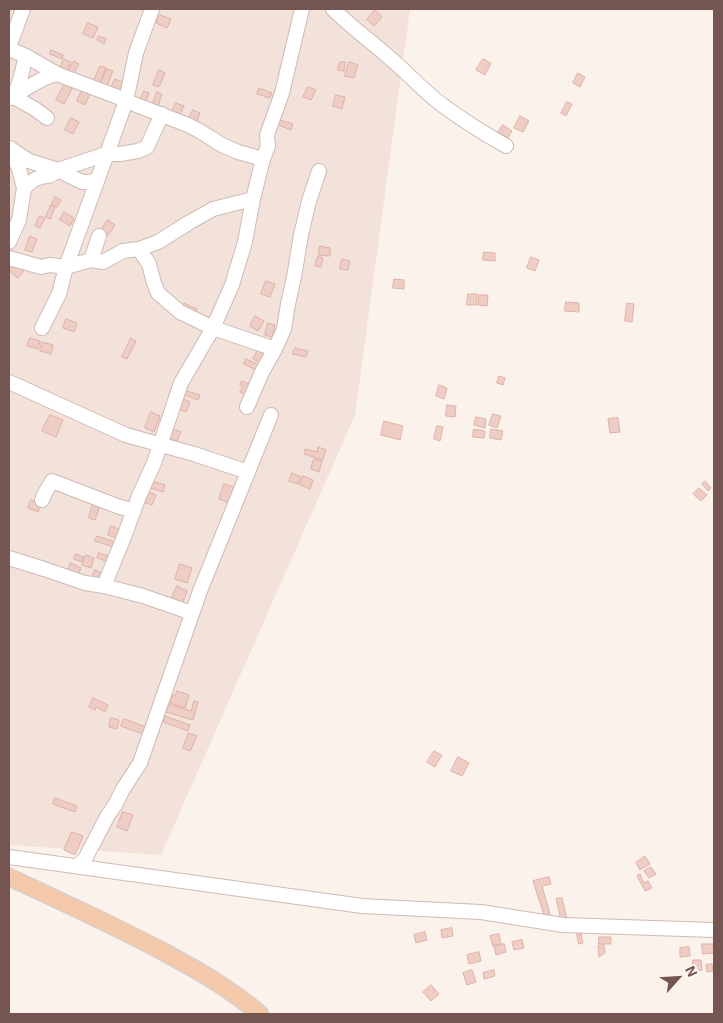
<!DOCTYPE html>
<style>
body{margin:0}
#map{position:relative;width:723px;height:1023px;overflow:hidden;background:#fbf2eb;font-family:"Exo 2",sans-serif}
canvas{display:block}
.frame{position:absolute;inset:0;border:10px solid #755550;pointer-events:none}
.north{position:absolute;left:653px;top:953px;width:50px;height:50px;-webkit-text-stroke:4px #fef7f2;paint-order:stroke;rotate:64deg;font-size:14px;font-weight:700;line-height:20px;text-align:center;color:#755550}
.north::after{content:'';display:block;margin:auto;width:18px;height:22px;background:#755550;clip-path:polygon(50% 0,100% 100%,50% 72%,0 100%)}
</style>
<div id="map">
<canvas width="723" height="1023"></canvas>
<div class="frame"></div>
<div class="north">N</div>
</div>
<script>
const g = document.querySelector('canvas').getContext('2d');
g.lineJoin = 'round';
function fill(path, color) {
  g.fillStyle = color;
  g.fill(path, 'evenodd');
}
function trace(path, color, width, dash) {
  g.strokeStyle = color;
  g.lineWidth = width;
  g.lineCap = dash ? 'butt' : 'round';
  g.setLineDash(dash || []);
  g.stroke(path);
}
const residential = new Path2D(`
 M9 9H410L355 415 161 855 9 845Z`);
const building = new Path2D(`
 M375 10 382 17 374 26 367 20Z
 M160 15 171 19 167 28 156 23Z
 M88 23 98 27 93 38 83 34Z
 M99 36 106 39 104 44 97 40Z
 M51 50 63 55 62 59 50 54Z
 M64 59 71 62 66 73 59 70Z
 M483 59 491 63 485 75 476 70Z
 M74 61 79 64 73 75 68 72Z
 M340 62H345L344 71 338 70Z
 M349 62 358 65 354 78 345 76Z
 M100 66 106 68 99 85 93 83Z
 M107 69 113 71 106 88 100 86Z
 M159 70 165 73 159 87 153 85Z
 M578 73 585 77 580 87 573 83Z
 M115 79 124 83 119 94 110 91Z
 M66 81 74 85 64 104 56 100Z
 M308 87 316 90 311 100 303 97Z
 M83 88 91 92 85 105 77 101Z
 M259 88 272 93 270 98 257 94Z
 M144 91 149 93 144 105 139 102Z
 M157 92 162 94 157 109 152 106Z
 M336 95 345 97 342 109 333 106Z
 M567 102 572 104 566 116 561 113Z
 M176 103 184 106 178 119 170 115Z
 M193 110 200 113 195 126 187 123Z
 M520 116 529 121 523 132 514 128Z
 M71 118 79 122 73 134 65 130Z
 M280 120 293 124 291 130 278 125Z
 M503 125 512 131 508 138 498 132Z
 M55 197 61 200 57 207 52 205Z
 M51 205 55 207 50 219 46 217Z
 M64 212 74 218 70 226 60 220Z
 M40 216 45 218 40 228 35 226Z
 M108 220 115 225 108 235 101 230Z
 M30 236 37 239 32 252 25 250Z
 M320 246 330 248V256L319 255Z
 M484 252 495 253V261L483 260Z
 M318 256 323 258 321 267 315 266Z
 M531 257 539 260 535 271 527 268Z
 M342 259 350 261 348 270 340 269Z
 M15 264 24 271 18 278 9 271Z
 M394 279 404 280V289L393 288Z
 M266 281 275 284 270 297 261 294Z
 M468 294H477V305H467Z
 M479 295H488L487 306 479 305Z
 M566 302 579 303V312L565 311Z
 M184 303 197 309 194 316 181 310Z
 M627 303 634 304 632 322 625 321Z
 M255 316 264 321 258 331 250 326Z
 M66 319 77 323 74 332 63 328Z
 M268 323 275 325 272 337 265 335Z
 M30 338 40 341 38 349 27 346Z
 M131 338 136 341 127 359 122 357Z
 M42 342 53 345 51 354 40 351Z
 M295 348 308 351 306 357 293 354Z
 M258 350 265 353 260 363 253 359Z
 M246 359 259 365 256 370 244 364Z
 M499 376 505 378 503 385 497 383Z
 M242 381 251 385 246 395 240 392 243 386 240 385Z
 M439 385 447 388 444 399 436 396Z
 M187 391 200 395 198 400 185 395Z
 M183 398 190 402 186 412 178 409Z
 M447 405 456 406 455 417 446 416Z
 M151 412 160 416 154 432 145 428Z
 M493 414 501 416 497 428 489 425Z
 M50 415 63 420 56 437 42 431Z
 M476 417 486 419 485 428 474 425Z
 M618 418 620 432 610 433 608 419Z
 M384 421 403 426 400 440 381 435Z
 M437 426 443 427 440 441 434 439Z
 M173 429 181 432 177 441 169 438Z
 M474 429 485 431 484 438 473 437Z
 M491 429 503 431 501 440 490 438Z
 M318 447 326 450 323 460 304 454 305 449 317 452Z
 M314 459 322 461 319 472 311 469Z
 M292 473 301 477 298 484 289 481Z
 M303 476 313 480 310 489 300 485Z
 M151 481 165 485 163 492 150 488Z
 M705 481 711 488 708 491 702 484Z
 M224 484 234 487 229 503 219 499Z
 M699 488 707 495 701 501 693 494Z
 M147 491 156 495 152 505 143 502Z
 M31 500 41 504 38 512 28 508Z
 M94 500 101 502 95 520 89 518Z
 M111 526 119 529 116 538 108 535Z
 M97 536 115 542 113 547 95 541Z
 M99 553 111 557 109 562 97 558Z
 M76 554 84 557 82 562 74 559Z
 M86 555 94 558 91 568 82 565Z
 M71 563 81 568 78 575 68 571Z
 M180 564 192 568 187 583 175 579Z
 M95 570 105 575 102 581 92 577Z
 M177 586 187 591 183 602 172 598Z
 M177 691 189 695 185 708 170 703 173 695 175 696Z
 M93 698 108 705 105 712 96 707 95 710 89 707Z
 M194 701 198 702 193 720 166 712 168 704 191 711Z
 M165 716 190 725 188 731 163 722Z
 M111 718 119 720 117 729 109 727Z
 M124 719 149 728 146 735 121 726Z
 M189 733 197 736 190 751 183 748Z
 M434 751 442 755 435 767 427 762Z
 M458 757 469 763 462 776 451 771Z
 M55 798 77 806 75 812 53 804Z
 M123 812 133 815 127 831 117 827Z
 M72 832 83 836 75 855 64 850Z
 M645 856 650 864 640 870 636 863Z
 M651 867 656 874 649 878 644 871Z
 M640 874 644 883 648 881 652 888 645 891 637 876Z
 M549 877 551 884 542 886 550 914 544 915 533 881Z
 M562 898 567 919 561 920 556 899Z
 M452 928 453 936 442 938 441 930Z
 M425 932 427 940 416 943 414 935Z
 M499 934 501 944 493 946 490 936Z
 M577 934H581L583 943 579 944Z
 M599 937H611V944H599Z
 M522 940 524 948 514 950 512 942Z
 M504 944 506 952 496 955 494 947Z
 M702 944H713L714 953 703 954Z
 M604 945 605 953 599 957 598 946Z
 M689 947 690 956 680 957V948Z
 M479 952 481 961 469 964 467 955Z
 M693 960H701L702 970 693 971Z
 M712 964 713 971 707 972 706 965Z
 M472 970 476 982 467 985 463 973Z
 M494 970 495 976 484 979 483 973Z
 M431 985 439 994 431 1001 423 992Z`);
const minor = new Path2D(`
 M333 9C351 27 372 42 391 59 409 74 425 93 445 107 464 121 485 134 506 146
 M9 47 23 9
 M9 49 26 56 57 74 118 97 126 101 188 125 198 130 222 145 238 152 263 159
 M12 96C28 89 40 77 57 74
 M12 96 35 109 47 118
 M11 98 16 91 20 80 26 56
 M9 148H10L19 169 24 188 19 220 9 242
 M11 149 29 161 58 170 82 182H90L98 179
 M24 188C28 185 33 179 38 178 47 175 50 178 58 170L106 154H120L138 151 147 147 162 114
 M139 249 149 264 154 283 158 293 180 312 213 328 275 349
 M9 258 41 267 50 265 66 267 91 260 99 236
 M91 260 103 262 123 251 139 249 158 242 190 222 213 209 253 199 263 159 268 146 267 135 282 93 302 9
 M42 328 59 294 66 267 126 101 136 53 152 9
 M9 382 126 435 194 454 248 472
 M247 407 262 372 275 349 284 329 288 304 294 277 301 235 309 201 319 171
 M42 500 45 493 52 481 117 506 134 511
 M9 558 44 569 85 583 104 586 143 596 192 613
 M104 586 124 537 139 496 154 463 181 383 213 328 232 285 245 242 253 199
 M9 857 362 906 481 912 563 925 714 930
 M77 866 85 859 108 815 115 805 123 789 140 763 200 591 271 415`);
const major = new Path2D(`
 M9 877C60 901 111 924 160 950 196 969 229 988 260 1014`);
fill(residential, '#f2e2da');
fill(building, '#eecdc5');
trace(building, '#dfb1a7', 1);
trace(minor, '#cfbab4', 16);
trace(major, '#d8cfce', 19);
trace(minor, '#fff', 14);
trace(major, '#f3c9aa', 16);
</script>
